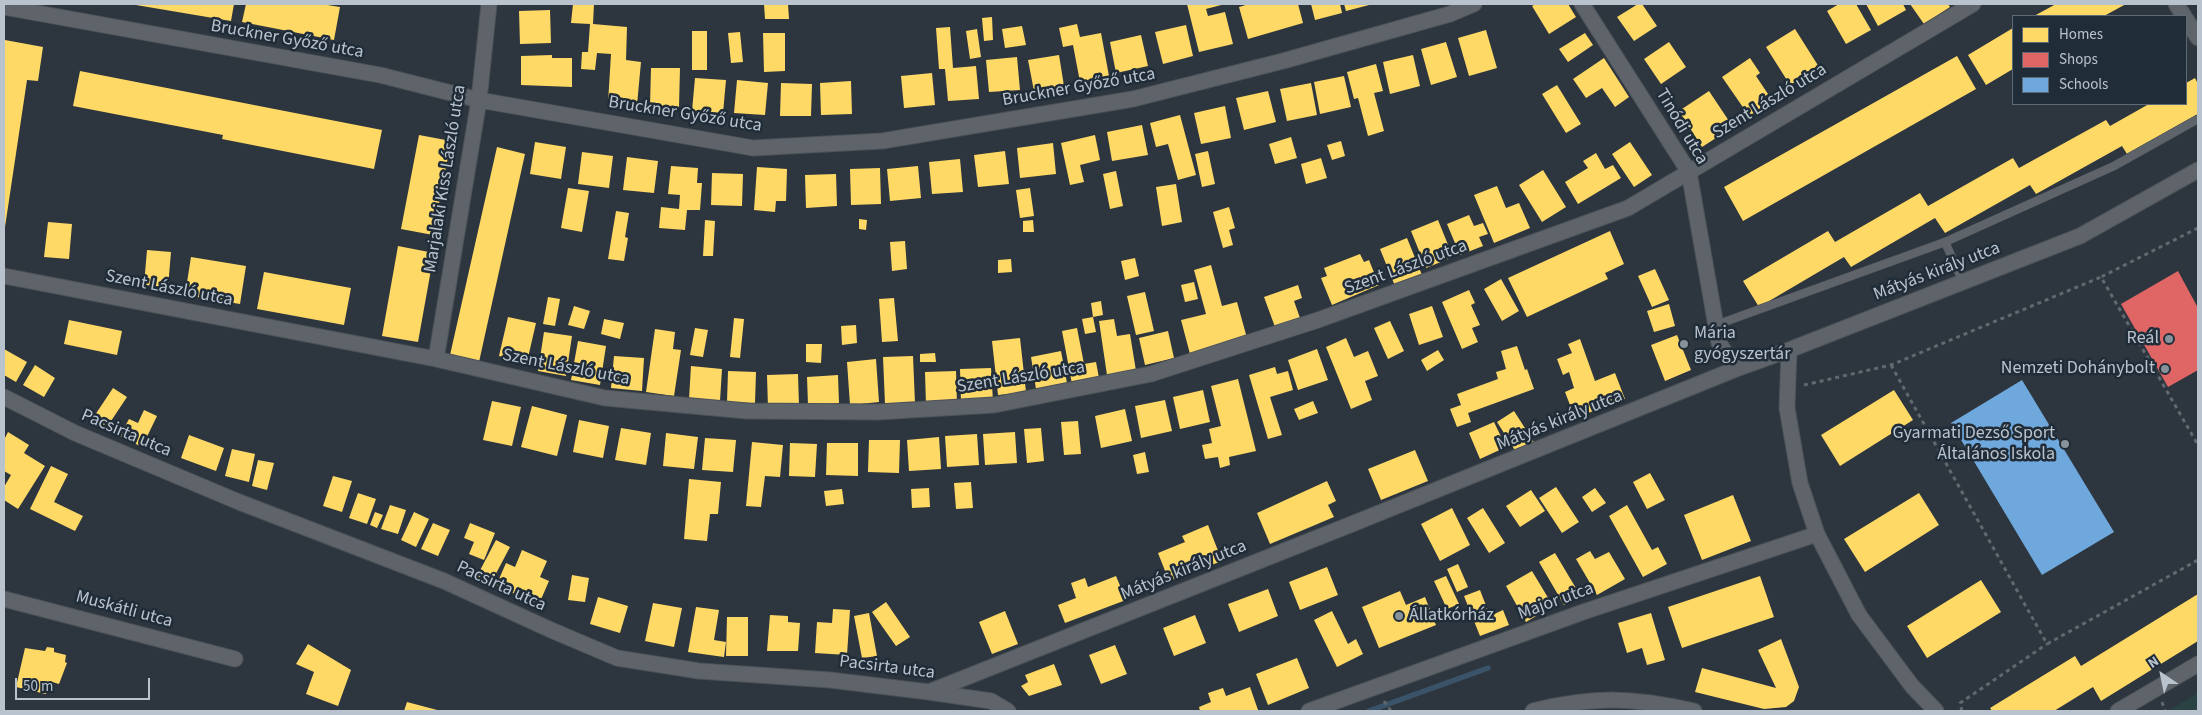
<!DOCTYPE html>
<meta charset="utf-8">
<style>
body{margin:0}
#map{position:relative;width:2202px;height:715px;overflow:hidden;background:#2d363e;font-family:"Source Sans 3",sans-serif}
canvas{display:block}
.frame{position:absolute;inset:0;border:5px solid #b9c3cd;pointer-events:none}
.legend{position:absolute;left:2012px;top:15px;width:175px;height:90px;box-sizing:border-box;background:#202d39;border:1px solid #5d6974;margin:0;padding:6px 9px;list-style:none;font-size:15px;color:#b9c3cd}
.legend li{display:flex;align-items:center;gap:10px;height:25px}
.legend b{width:25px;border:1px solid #5d6974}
.north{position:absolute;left:2137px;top:650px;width:50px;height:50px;-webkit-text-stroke:4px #202d39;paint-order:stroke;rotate:326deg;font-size:14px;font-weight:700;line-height:20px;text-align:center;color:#b9c3cd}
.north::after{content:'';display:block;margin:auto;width:18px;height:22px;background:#b9c3cd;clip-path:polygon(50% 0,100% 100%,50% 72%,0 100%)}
.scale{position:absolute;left:15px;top:678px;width:135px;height:22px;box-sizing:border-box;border:2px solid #b9c3cd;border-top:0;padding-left:6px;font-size:15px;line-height:18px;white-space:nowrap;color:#b9c3cd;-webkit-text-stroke:4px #202d39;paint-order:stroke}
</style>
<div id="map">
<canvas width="2202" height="715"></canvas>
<div class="frame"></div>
<ul class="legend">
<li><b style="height:14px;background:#ffd966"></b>Homes</li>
<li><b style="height:14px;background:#e06666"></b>Shops</li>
<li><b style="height:14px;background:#6fa8dc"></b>Schools</li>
</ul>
<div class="north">N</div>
<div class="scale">50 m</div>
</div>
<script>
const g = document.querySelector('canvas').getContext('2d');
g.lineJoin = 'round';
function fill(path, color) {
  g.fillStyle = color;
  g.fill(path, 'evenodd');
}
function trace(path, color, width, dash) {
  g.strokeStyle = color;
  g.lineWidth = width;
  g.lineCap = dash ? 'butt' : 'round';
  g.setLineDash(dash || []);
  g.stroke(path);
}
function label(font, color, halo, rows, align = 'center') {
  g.font = font + ' "Source Sans 3",sans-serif';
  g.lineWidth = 5;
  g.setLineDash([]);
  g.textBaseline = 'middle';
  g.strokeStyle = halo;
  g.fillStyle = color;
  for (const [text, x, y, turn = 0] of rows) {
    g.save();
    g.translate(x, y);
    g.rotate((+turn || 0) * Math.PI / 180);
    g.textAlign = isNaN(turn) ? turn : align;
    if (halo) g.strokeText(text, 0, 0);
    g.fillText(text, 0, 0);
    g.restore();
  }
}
const green = new Path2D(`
 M2198 693V711H2168Z`);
const homes = new Path2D(`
 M130 4H234L231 21Z
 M246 4H321L340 7 334 40 242 22Z
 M573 4H594L593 24 627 27 626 60 641 62 637 105 608 103 611 54 597 53 595 70 581 69 582 52H588L590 24 571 23Z
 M764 4H788L789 19H765Z
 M1187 4H1225L1206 9 1208 16 1225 12 1233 44 1199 52Z
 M1249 4H1298L1303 23 1248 39 1239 7Z
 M1311 4H1340L1342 13 1315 20Z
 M1344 4H1373L1346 11Z
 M1536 4H1568L1576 17 1549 34 1532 6Z
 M1638 4H1642L1657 26 1634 41 1617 17Z
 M1839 4H1856L1871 30 1846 44 1827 11Z
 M1866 4H1903L1906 10 1878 26Z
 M1910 4H1948L1950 7 1924 24Z
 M2056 4H2126L2104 16H2034Z
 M550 10 551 43 520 44 519 11Z
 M992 17 993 40 984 41 982 18Z
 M1077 24 1080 37 1101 33 1109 76 1080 82 1073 45 1063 47 1059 28Z
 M1186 25 1193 56 1163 64 1155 32Z
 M1022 26 1026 45 1005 48 1002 29Z
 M950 27 953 68 976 66 979 99 948 101 945 69H939L936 28Z
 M2013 28V69L1986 85 1968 55Z
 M977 29 981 57 970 59 966 31Z
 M1795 29 1819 67 1790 85 1766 47Z
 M1486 30 1497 68 1469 76 1458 38Z
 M692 31H707V70H692Z
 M740 32 743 62 731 63 728 33Z
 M763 33H785V71L764 72Z
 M1585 33 1593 45 1568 62 1559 49Z
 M1141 35 1148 66 1116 73 1110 42Z
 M5 40 43 47 38 81 27 80 5 227Z
 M1446 42 1457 77 1431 85 1421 49Z
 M1669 42 1686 67 1661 84 1644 59Z
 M552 55V58H572V87L521 85V56Z
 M1059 55 1064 86 1034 91 1028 60Z
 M1413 55 1420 86 1390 94 1383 62Z
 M1957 56 1976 89 1743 221 1724 187Z
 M1017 57 1020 90 989 92 986 60Z
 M1604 58 1629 97 1615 107 1602 88 1586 98 1573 79Z
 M1750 58 1760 73 1756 76 1768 94 1763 98 1767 104 1749 116 1722 77Z
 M1376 64 1383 91 1374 93 1384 131 1368 136 1358 98 1354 99 1347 72Z
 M651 68H680L679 107 650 106Z
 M80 71 382 130 374 169 222 139 223 135 73 106Z
 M932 73 935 105 904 108 901 76Z
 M1344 76 1351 107 1320 114 1314 82Z
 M695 78 726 80 723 113 692 111Z
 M2195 78 2198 84V114L2127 154 2122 146 2036 194 2030 185 1945 233 1935 218 1851 267 1844 257 1759 307 1743 281 1828 231 1835 242 1920 193 1928 206 2013 158 2019 168 2106 120 2110 126 2149 104H2186V83Z
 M737 80 768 83 765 115 734 113Z
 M851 81 852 114 821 115 820 83Z
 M781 83 812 84 811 116H780Z
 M1311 83 1317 115 1287 121 1280 89Z
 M1557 85 1581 124 1566 133 1542 94Z
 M1268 91 1276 122 1244 130 1236 98Z
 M1709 91 1733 127 1702 147 1679 111Z
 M1225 106 1231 138 1201 144 1194 113Z
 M1180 115 1196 175 1178 180 1168 144 1156 147 1150 123Z
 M1142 125 1148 155 1112 161 1107 132Z
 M419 135 451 141 433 235 401 229Z
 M1095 135 1100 160 1080 165 1084 182 1070 185 1061 143Z
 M1291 137 1297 158 1275 164 1269 144Z
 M1341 141 1345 156 1332 160 1327 145Z
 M535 142 566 147 561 179 530 174Z
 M1630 142 1652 175 1634 187 1612 154Z
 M1053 143 1056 174 1020 178 1017 148Z
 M497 147 525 154 479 362 450 355Z
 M1005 151 1009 184 978 187 974 155Z
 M1208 151 1215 184 1202 187 1195 154Z
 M582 152 613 156 609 188 578 184Z
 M1596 153 1605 169 1613 165 1621 178 1578 204 1565 182 1588 168 1583 161Z
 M627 157 658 161 654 193 623 190Z
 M1321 158 1327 178 1306 184 1301 164Z
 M960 159 963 192 932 194 929 162Z
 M671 166 698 168 697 183H702L700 210H687L685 230 659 228 661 207 679 209 680 195 668 194Z
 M918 166 921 198 890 201 887 169Z
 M757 167 787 169 786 201H776L775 212 754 210Z
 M880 168 881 204 851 205 850 169Z
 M1543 170 1566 207 1542 222 1519 185Z
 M1116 171 1123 206 1110 209 1103 174Z
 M712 173 743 174 742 206 711 205Z
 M836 174 837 206 806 208 805 175Z
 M1176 184 1182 222 1162 226 1156 187Z
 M1497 186 1506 208 1519 203 1530 228 1494 243 1474 195Z
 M568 188 589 191 582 232 561 228Z
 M1030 188 1034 216 1020 218 1016 190Z
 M1229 207 1235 228 1229 230 1233 245 1223 248 1213 212Z
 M616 211 629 213 625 237 628 238 624 261 608 259Z
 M1469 215 1474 226 1483 223 1488 234 1479 237 1483 246 1460 255 1447 224Z
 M859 219 867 220 866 230 859 229Z
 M705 220 715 221 713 256H703Z
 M1033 220 1034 232H1023V221Z
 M1438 220 1453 257 1426 268 1411 231Z
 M48 222 72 224 69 259 44 257Z
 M1610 231 1624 264 1605 273 1608 279 1527 317 1508 278Z
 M1407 238 1422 275 1395 286 1380 249Z
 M905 241 907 269 892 271 890 242Z
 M398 246 434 253 418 342 382 336Z
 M147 250 171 252 168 287 144 285Z
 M1360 254 1364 262 1369 260 1379 285 1332 305 1321 278 1327 276 1324 268Z
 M191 257 246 266 240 304 185 295Z
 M1135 258 1139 276 1125 280 1121 261Z
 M1011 259 1012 272 998 273V260Z
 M1211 265 1222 306 1237 302 1247 338 1190 354 1181 320 1206 314 1194 270Z
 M1655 269 1669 300 1652 307 1638 276Z
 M264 272 351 288 344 325 257 309Z
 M1501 279 1519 311 1502 321 1484 289Z
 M1194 282 1198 299 1185 302 1181 285Z
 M1298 285 1302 298 1294 301 1300 318 1275 327 1264 297Z
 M1469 290 1475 303 1471 305 1480 325 1472 328 1478 342 1462 349 1442 302Z
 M1145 292 1154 331 1136 335 1127 296Z
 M548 297 560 299 555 326 543 324Z
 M894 298 898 341 882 342 879 299Z
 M1101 301 1103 315 1093 317 1096 332 1085 334 1082 319 1093 317 1091 303Z
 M1669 304 1675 326 1654 332 1647 311Z
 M574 306 590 311 584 329 568 325Z
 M1432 306 1443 337 1419 345 1409 314Z
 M508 317 536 323 527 362 499 356Z
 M734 318 744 319 740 358 730 357Z
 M604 319 624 323 620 339 601 334Z
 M1114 319 1117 336 1130 334 1136 371 1107 375 1099 321Z
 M69 320 122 331 117 355 64 344Z
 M1390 321 1404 351 1388 359 1374 328Z
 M856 325 857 343 842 345 841 326Z
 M695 328 708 330 703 357 690 355Z
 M1077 328 1084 364 1096 362 1099 378 1072 384 1062 331Z
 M655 329 675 332 673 349 681 350 674 396 646 392Z
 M1168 331 1174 358 1145 365 1139 338Z
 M544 332 572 336 566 376 538 371Z
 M1677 335 1691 370 1665 381 1651 345Z
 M1020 338 1026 392 998 395 992 341Z
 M1346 338 1354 357 1368 351 1378 376 1365 381 1372 400 1351 409 1326 347Z
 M1580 339 1595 381 1615 373 1625 399 1575 418 1565 392 1574 388 1569 372 1563 375 1557 359 1572 353 1568 344Z
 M578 341 606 346 600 385 571 380Z
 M806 344H822L821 363 806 362Z
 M1517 346 1525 370 1527 369 1534 389 1468 413 1471 422 1457 427 1450 409 1461 405 1457 394 1498 379 1496 372 1506 369 1501 351Z
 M4 349 27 362 16 382 4 375Z
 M1317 349 1328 380 1298 390 1288 360Z
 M1438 350 1444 360 1427 371 1421 360Z
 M1061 351 1067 383 1036 389 1031 357Z
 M935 353 936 362H920V354Z
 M614 356 644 358 642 391 611 388Z
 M913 356 915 403 885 404 883 357Z
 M876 359 879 402 850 405 847 362Z
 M35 365 55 378 44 397 23 385Z
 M691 366 722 369 720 401 689 399Z
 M1275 367 1277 374 1288 371 1293 390 1270 397 1282 435 1268 439 1249 375Z
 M991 368 993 401 961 402 960 369Z
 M728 371 756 372 755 403 727 402Z
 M956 371 957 404 926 405 925 372Z
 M798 374 799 406 768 408 767 375Z
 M838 375 839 403 808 405 807 377Z
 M1238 379 1256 451 1229 457 1230 465 1220 468 1218 457 1205 459 1202 445 1212 443 1209 429 1221 426 1211 386Z
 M113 388 127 397 105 430 91 421Z
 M1203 390 1210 422 1180 429 1173 397Z
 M1894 390 1913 420 1840 466 1821 435Z
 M1165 400 1172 431 1141 438 1135 406Z
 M492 401 521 407 512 446 483 440Z
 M1313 401 1318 413 1299 420 1294 409Z
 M532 406 567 415 557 456 521 447Z
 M1125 409 1132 441 1101 448 1095 416Z
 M144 410 157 416 142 447 120 436 129 419 138 423Z
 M1514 411 1537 447 1518 455 1497 422Z
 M579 420 609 426 603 458 573 452Z
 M1078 421 1081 454 1064 455 1061 422Z
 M1494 422 1506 447 1480 459 1469 433Z
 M621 428 651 433 646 465 615 460Z
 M1041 428 1044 461 1027 463 1024 429Z
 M8 432 29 445 24 453 45 466 18 509 4 500V487L11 475 4 471V440Z
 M1015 432 1017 463 985 465 983 434Z
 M666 433 698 437 694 469 663 466Z
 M977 434 979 465 947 467 945 436Z
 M189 435 224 448 216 471 181 458Z
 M939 437 941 469 909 471 907 440Z
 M705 438 736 440 733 472 702 470Z
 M869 440H900L899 473 868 472Z
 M752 442 783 445 780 477 765 476 761 507 746 506Z
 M790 443 817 444 815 477 789 476Z
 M827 443H858V476L826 475Z
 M232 449 255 454 249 482 225 476Z
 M1415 450 1428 481 1381 500 1368 469Z
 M1145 452 1149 472 1137 474 1133 455Z
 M258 460 274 463 267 490 252 486Z
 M51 466 68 474 54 502 83 516 75 531 30 509Z
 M1650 473 1665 500 1647 509 1633 482Z
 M333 476 352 481 342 512 323 506Z
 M689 479 721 482 718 514H710L707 541 684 539Z
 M1327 481 1336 501 1328 505 1334 517 1270 544 1257 513Z
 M971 482 973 508 956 509 954 483Z
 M1556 487 1579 522 1562 533 1539 498Z
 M929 488 930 507 912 508 911 489Z
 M1595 488 1606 503 1592 512 1582 497Z
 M842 489 844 504 826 506 824 491Z
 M1531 490 1545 511 1520 527 1506 506Z
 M358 493 376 499 367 524 349 518Z
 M1919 493 1939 525 1865 572 1844 539Z
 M1733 495 1751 541 1702 560 1684 515Z
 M390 505 406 510 398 534 381 529Z
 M1627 505 1652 550 1658 547 1667 564 1643 577 1609 516Z
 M1452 508 1470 545 1440 561 1421 524Z
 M1483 508 1505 543 1489 553 1467 518Z
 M375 512 383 515 377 528 370 525Z
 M414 512 429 519 416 547 401 540Z
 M433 523 450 530 438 556 421 549Z
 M470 523 495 533 484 560 469 554 474 542 464 538Z
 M1208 525 1222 561 1169 581 1158 553 1185 542 1182 536Z
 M496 540 510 547 491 583 477 576Z
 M522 550 547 561 540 577 549 581 539 604 496 586 506 563 515 567Z
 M1590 551 1595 559 1609 552 1625 579 1597 595 1576 559Z
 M1555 553 1580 595 1564 605 1539 562Z
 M1458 564 1468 587 1457 592 1447 569Z
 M1327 567 1338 595 1300 610 1289 582Z
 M1532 571 1553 606 1526 622 1506 586Z
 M572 575 589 578 585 602 568 600Z
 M1116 576 1126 600 1065 623 1058 605 1076 598 1071 583 1085 578 1088 587Z
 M1446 576 1459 604 1447 609 1434 581Z
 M1760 576 1774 617 1682 648 1668 607Z
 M1981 580 2001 612 1927 658 1907 626Z
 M1268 589 1278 616 1239 632 1228 604Z
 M1480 590 1490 616 1503 610 1509 625 1480 636 1464 596Z
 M1400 591 1406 605 1425 597 1436 625 1379 648 1362 607Z
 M2198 594V641L2101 701 2093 687 2054 711H1992L1990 708 2075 656 2081 666Z
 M598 597 628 606 620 633 590 624Z
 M886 602 910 637 896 646 872 612Z
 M653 603 682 608 674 647 645 641Z
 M696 607 719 610 714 640 726 642 724 657 688 652Z
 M833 609 850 610 847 655 815 653 817 622 832 623Z
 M1005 611 1018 644 992 654 979 622Z
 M1332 611 1348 644 1356 639 1363 654 1337 667 1314 620Z
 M869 613 877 656 862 658 854 616Z
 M1651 613 1665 660 1647 665 1642 648 1627 653 1618 623Z
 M770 615 788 616V622L800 623 798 651H767Z
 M1195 615 1206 643 1174 656 1163 628Z
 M727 617H748V656H726Z
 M1781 639 1799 687 1794 701 1786 707 1764 709 1695 692 1702 668 1776 688 1758 650Z
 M308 644 351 670 338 706 306 694 314 672 296 664Z
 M1115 645 1127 674 1101 684 1089 655Z
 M47 647 54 648V652L66 655 65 662 67 663 59 684 49 681 46 694 16 687 25 648 45 651Z
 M1297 658 1309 688 1268 705 1256 674Z
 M1054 664 1062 685 1029 696 1021 686 1028 682 1025 675Z
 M1250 687 1258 710 1200 711 1199 707 1211 702 1208 693 1223 688 1226 696Z
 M407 702 441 711H404Z`);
const shops = new Path2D(`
 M2178 271 2198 308V370L2168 387 2121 304Z`);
const schools = new Path2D(`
 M2022 380 2114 532 2042 575 1951 423Z`);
const stream = new Path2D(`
 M1369 711 1488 668`);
const path = new Path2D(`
 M2198 228 2101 277 2198 445
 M1891 365 2047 644 2198 560
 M1804 385 1891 365 2101 277
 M1384 701 1391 711
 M2162 702 2165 711
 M1962 711 1960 703 2047 644`);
const lane = new Path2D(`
 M1945 242 1963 282
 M1716 325 1945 242 2114 166 2198 119`);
const street = new Path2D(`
 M1582 4 1689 172 1719 343 1736 369
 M2176 4 2184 16
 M4 7 380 75 479 100 753 148 882 141 1133 99 1283 61 1450 14 1474 4
 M2186 19 2198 38
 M4 276 436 359 605 398 747 411 878 412 994 405 1151 374 1318 320 1628 208 1973 4
 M1789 350 1787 408 1800 483 1817 534 1859 615 1912 686 1936 711
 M436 359 479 100 489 4
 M4 397 75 433 239 502 444 581 551 630 617 658 699 671 830 680 929 692 991 701 1008 711
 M4 599 235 659
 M929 692 1352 524 1736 369 1789 350 2080 236 2198 170
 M1309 711 1586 611 1817 534
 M1533 711C1593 696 1634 697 1694 711
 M2118 711 2198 664`);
const markers = [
 [2169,339,5,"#88929b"],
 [1684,344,5,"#88929b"],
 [2165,369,5,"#88929b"],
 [2065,444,5,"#88929b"],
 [1399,616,5,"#88929b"]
];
const streetNames = [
 ["Bruckner Győző utca",287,40,10],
 ["Bruckner Győző utca",1079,88,-10],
 ["Szent László utca",1770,102,-31],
 ["Bruckner Győző utca",685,115,9],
 ["Tinódi utca",1681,127,59],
 ["Marjalaki Kiss László utca",446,179,-81],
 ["Szent László utca",1406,268,-20],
 ["Mátyás király utca",1937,272,-21],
 ["Szent László utca",169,289,11],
 ["Szent László utca",566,368,11],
 ["Szent László utca",1021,378,-9],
 ["Mátyás király utca",1560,421,-22],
 ["Pacsirta utca",126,434,23],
 ["Mátyás király utca",1184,571,-22],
 ["Pacsirta utca",501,587,25],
 ["Major utca",1556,602,-20],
 ["Muskátli utca",124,610,15],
 ["Pacsirta utca",887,668,7]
];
const poiNames = [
 ["Mária",1694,334,"left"],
 ["gyógyszertár",1694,355,"left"],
 ["Reál",2159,339],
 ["Nemzeti Dohánybolt",2155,369],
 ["Gyarmati Dezső Sport",2055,434],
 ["Általános Iskola",2055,455],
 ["Állatkórház",1409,616,"left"]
];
fill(green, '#2a4244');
fill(homes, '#ffd966');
fill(shops, '#e06666');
fill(schools, '#6fa8dc');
trace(stream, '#3b5369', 5.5);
trace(lane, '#4c5258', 9);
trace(street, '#4c5258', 17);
trace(path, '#61686e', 3, [4, 4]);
trace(lane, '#5e646a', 8);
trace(street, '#5e646a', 15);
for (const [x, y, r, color] of markers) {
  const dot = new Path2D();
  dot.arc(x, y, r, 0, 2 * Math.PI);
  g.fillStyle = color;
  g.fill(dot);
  trace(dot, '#202d39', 2);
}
label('18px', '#b9c3cd', '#202d39', streetNames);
label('18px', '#b9c3cd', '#202d39', poiNames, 'right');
</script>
